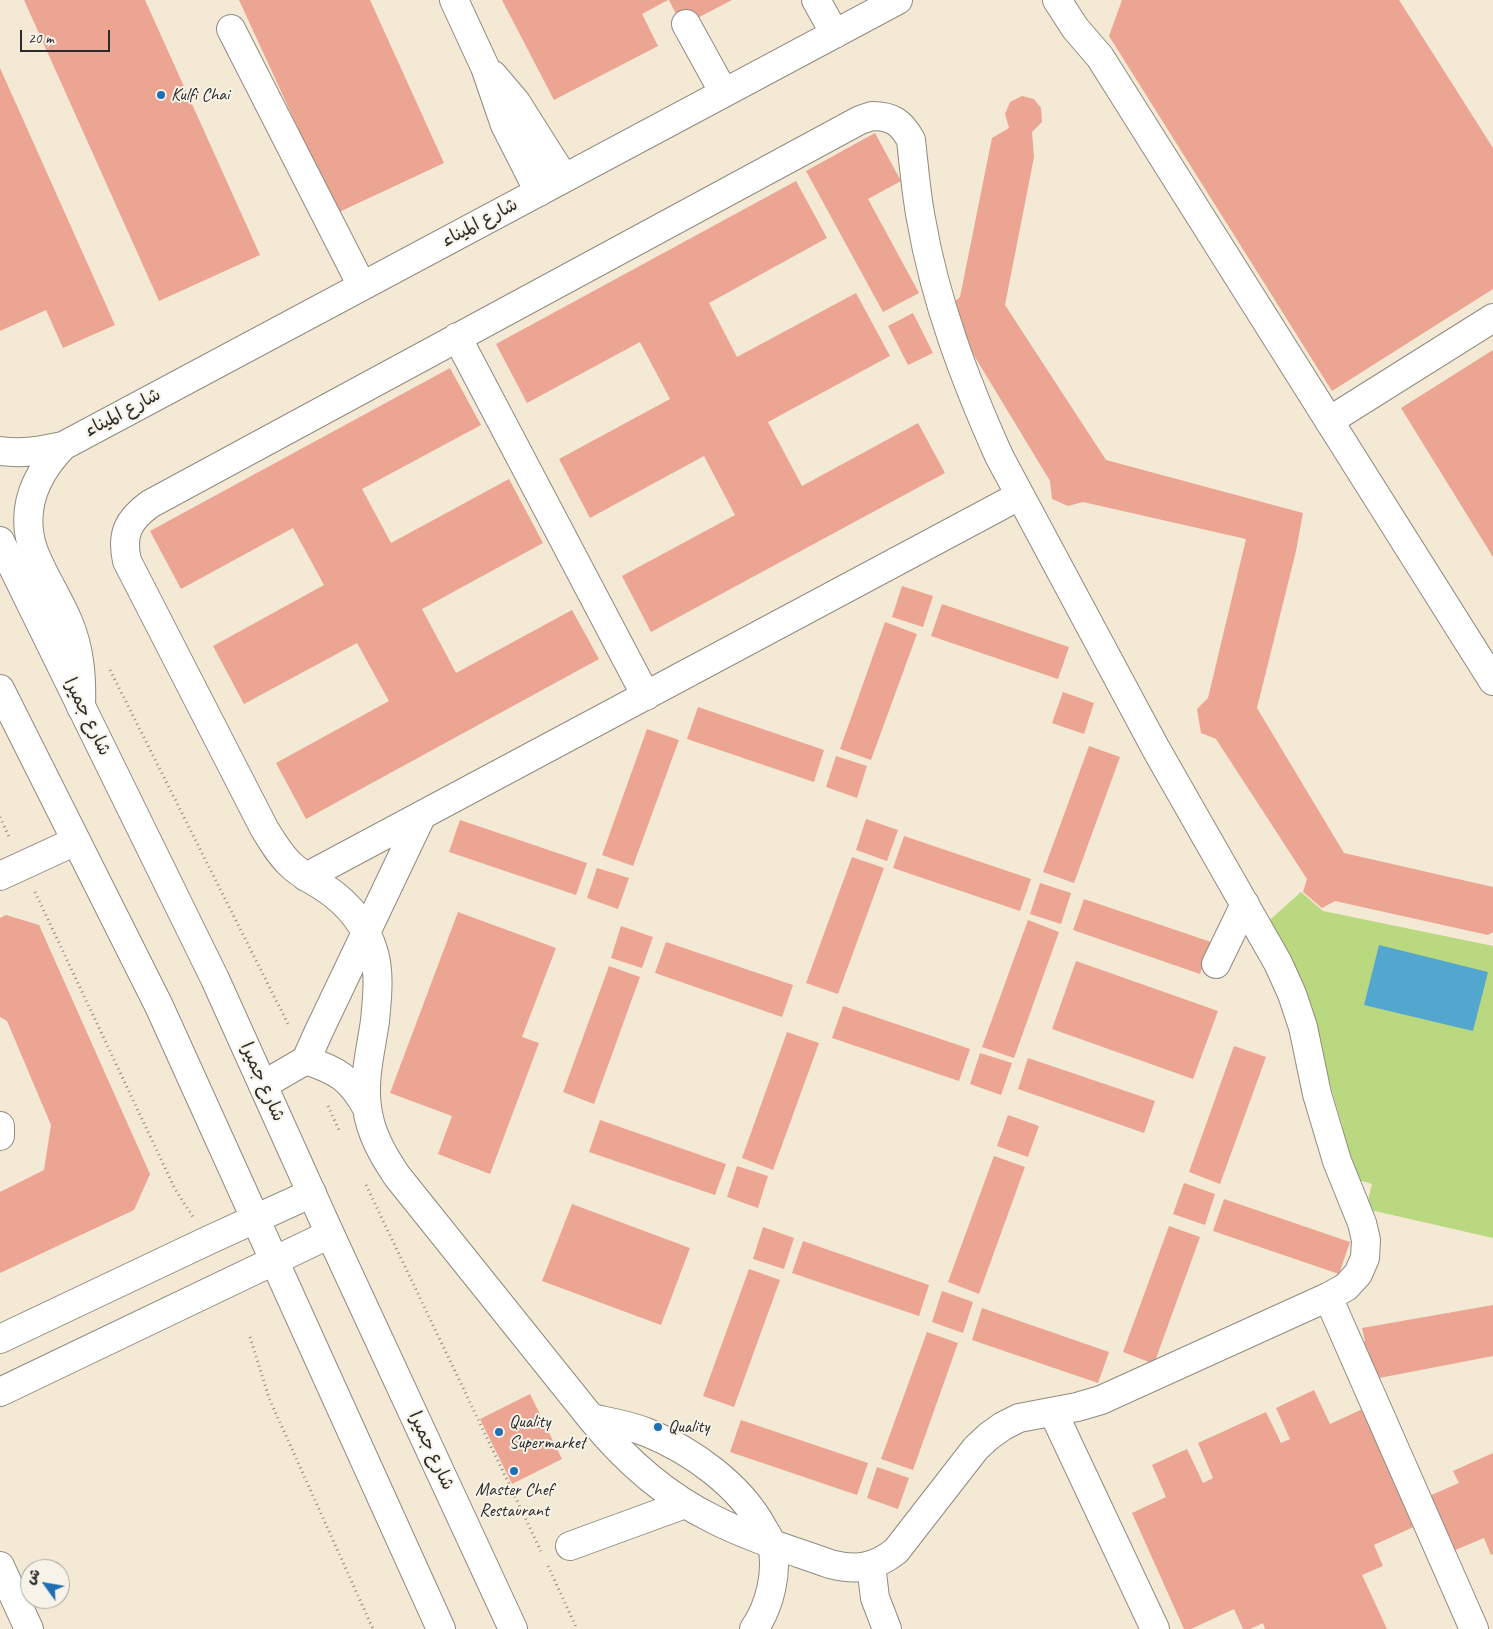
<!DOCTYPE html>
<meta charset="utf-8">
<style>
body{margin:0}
#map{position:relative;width:1493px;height:1629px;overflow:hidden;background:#f4e9d4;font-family:Caveat,"Playpen Sans Arabic",sans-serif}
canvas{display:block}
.north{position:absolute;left:20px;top:1559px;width:50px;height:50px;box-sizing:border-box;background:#f7f3e8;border:1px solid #a5a39c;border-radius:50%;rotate:302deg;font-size:14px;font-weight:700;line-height:20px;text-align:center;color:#2b2b2b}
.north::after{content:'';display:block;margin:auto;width:18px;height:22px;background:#1f6fb2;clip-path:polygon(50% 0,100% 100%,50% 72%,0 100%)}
.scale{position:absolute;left:20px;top:30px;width:90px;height:22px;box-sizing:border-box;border:2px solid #2b2b2b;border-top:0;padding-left:6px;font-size:15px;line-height:18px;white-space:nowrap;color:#2b2b2b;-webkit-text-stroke:4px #f7f3e8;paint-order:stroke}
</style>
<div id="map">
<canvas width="1493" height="1629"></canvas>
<div class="north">ش</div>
<div class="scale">20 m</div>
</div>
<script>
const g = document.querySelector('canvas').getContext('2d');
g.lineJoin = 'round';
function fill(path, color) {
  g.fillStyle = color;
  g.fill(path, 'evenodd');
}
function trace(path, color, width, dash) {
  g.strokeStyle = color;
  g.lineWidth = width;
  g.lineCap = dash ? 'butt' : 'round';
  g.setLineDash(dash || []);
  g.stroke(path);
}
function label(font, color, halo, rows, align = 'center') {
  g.font = font + ' Caveat,"Playpen Sans Arabic",sans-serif';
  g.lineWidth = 4;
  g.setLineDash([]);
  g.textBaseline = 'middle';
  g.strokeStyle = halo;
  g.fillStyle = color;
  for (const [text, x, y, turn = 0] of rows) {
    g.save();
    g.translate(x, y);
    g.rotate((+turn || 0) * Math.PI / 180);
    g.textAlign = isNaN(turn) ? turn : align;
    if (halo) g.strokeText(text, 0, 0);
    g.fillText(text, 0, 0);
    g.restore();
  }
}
const green = new Path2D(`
 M1301 892 1323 911 1493 946V1238L1366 1209 1372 1184 1349 1177 1343 1128 1305 999 1263 926Z`);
const water = new Path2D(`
 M1379 945 1488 972 1473 1031 1364 1005Z`);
const building = new Path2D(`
 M24 0H145L260 255 159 301Z
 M239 0H370L444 163 337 213Z
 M502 0H668L642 14 658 46 554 100Z
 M669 0H732L682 26Z
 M1122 0H1399L1493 148V289L1332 391 1109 36Z
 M0 68 115 325 63 348 46 310 0 331Z
 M1022 96 1034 99 1041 108 1042 122 1032 132 1034 157 1005 305 1106 460 1303 513 1296 551 1257 708 1344 853 1493 887V932L1488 935 1335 901 1322 908 1303 892 1307 879 1216 739 1201 733 1197 709 1208 698 1246 539 1083 502 1068 506 1052 499 1050 481 946 309 960 297 992 138 1009 128 1005 114 1010 102Z
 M875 133 901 181 868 199 919 293 883 312 806 171Z
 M796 181 827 238 709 303 737 357 856 293 890 356 768 422 802 486 918 423 945 473 651 632 622 576 735 515 704 456 590 518 559 459 670 399 640 342 527 403 496 344Z
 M913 313 933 353 908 365 888 326Z
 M1493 350V557L1401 408Z
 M450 368 481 425 362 489 391 543 509 479 543 543 422 609 456 673 572 610 599 659 306 819 276 763 389 701 357 643 244 704 213 646 324 585 293 528 181 589 150 531Z
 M902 586 933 596 923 627 892 617Z
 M942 604 1069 647 1058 679 931 636Z
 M885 622 917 634 871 760 840 749Z
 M1063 692 1094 703 1084 734 1052 723Z
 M698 707 824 750 814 782 687 739Z
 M647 729 679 740 633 866 602 855Z
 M1089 746 1120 757 1074 883 1043 872Z
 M836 756 867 766 857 798 826 787Z
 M866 819 898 830 887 861 856 850Z
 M460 820 587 863 576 895 449 852Z
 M904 836 1031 879 1020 911 893 868Z
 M852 857 884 868 838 994 806 983Z
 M597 868 629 878 618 909 587 898Z
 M1040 883 1071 893 1061 924 1030 914Z
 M1084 899 1211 942 1200 974 1073 930Z
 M458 912 556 948 522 1037 539 1043 490 1174 438 1154 452 1116 390 1093Z
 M6 915 39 925 150 1174 134 1210 0 1273V1192L44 1170 51 1125 7 1021 0 1017V918Z
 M1028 920 1059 932 1014 1058 982 1047Z
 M621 926 653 937 642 968 611 958Z
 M666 942 793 985 782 1017 655 973Z
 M1076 961 1218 1011 1193 1079 1052 1029Z
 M609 966 640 977 594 1104 563 1092Z
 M843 1006 970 1049 959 1081 832 1038Z
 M787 1032 819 1043 773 1170 742 1158Z
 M1234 1046 1266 1057 1220 1184 1189 1172Z
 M980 1053 1012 1063 1001 1095 970 1084Z
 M1028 1058 1155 1101 1144 1133 1018 1089Z
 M1008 1115 1039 1126 1028 1157 997 1146Z
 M600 1120 726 1164 715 1195 589 1152Z
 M994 1156 1025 1167 979 1294 948 1282Z
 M737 1166 768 1176 758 1208 727 1197Z
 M1184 1183 1215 1194 1205 1225 1173 1214Z
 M1224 1199 1350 1242 1339 1274 1213 1231Z
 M572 1204 690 1248 661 1325 542 1281Z
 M1169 1226 1200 1237 1154 1364 1123 1352Z
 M763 1227 794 1238 784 1269 753 1259Z
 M803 1241 929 1285 919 1316 792 1273Z
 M749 1269 780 1280 734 1407 703 1396Z
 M942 1291 973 1302 963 1333 932 1322Z
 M1493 1305V1356L1374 1379 1356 1346 1365 1341 1362 1328Z
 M982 1308 1109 1352 1098 1383 972 1340Z
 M927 1332 958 1343 913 1470 881 1459Z
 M1314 1390 1330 1424 1367 1407 1420 1524 1374 1545 1383 1566 1362 1575 1387 1629H1265L1263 1623 1250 1629H1243L1234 1609 1191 1629H1184L1132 1513 1166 1497 1152 1465 1187 1449 1203 1483 1213 1478 1198 1443 1266 1412 1281 1443 1290 1439 1276 1408Z
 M530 1394 562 1459 512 1484 480 1419Z
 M741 1420 868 1463 857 1495 730 1452Z
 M1493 1453V1554L1491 1555 1484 1538 1453 1551 1429 1496 1459 1483 1453 1471Z
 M877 1467 909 1478 898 1509 867 1498Z`);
const path = new Path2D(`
 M110 670 289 1026
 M0 817 10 839
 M35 892 175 1189 193 1217
 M328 1106 340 1132
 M366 1185 541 1551
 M250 1337 269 1398 373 1629
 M548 1566 577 1629`);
const minor = new Path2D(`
 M454 0 485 67 505 125 539 192
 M816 0 835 34
 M1057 0 1075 28 1100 57 1493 681
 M686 24 724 93
 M231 29 362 286
 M493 75 516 102 564 178
 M872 116C892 116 901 122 911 140 914 166 916 193 921 219 935 301 965 380 999 456L1156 749 1278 963 1292 994 1303 1027 1317 1094 1337 1161 1362 1223 1366 1240 1365 1258 1358 1274 1346 1287 1328 1297 1101 1400 1077 1407 1019 1418 1003 1426 989 1436 976 1448 896 1551C874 1568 857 1571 830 1564 791 1550 750 1538 713 1519 664 1495 625 1460 591 1418L397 1176C383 1155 370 1133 367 1107 363 1079 371 1049 375 1021 377 999 380 975 374 953 366 925 349 904 325 888 313 880 301 875 291 865 280 855 272 841 264 828L127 561C121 534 128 520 150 504L860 120Z
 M457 337 646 696
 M1329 421 1493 318
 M63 446C35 475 20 509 33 549 42 574 58 597 68 621 80 649 82 677 81 707
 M0 451C22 454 41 451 63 446L898 0
 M0 876 76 841
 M306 877 1019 496
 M1216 964 1245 904
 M306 1060C338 1071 350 1078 367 1108
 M263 1085 306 1060 319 1031 422 815
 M0 1126V1136
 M1328 1297 1474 1629
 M0 1339 209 1240 312 1193
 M0 1392 330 1234
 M1053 1412 1155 1629
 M591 1418C609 1422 628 1425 646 1432 691 1450 740 1485 763 1528 766 1533 770 1539 772 1545 778 1572 770 1606 754 1629
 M570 1546 685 1504
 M871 1565 875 1598 887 1629
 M0 1566 29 1629`);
const major = new Path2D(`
 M0 541 215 979 330 1234 513 1629
 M0 689 159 1006 441 1629`);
const markers = [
 [161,95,5,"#1f6fb2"],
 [658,1427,5,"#1f6fb2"],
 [499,1432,5,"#1f6fb2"],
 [514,1471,5,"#1f6fb2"]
];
const poiNames = [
 ["Kulfi Chai",171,95],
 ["Quality",509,1422],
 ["Supermarket",509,1443],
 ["Quality",668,1427],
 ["Master Chef",514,1490,"center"],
 ["Restaurant",514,1511,"center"]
];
const streetNames = [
 ["شارع الميناء",480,223,-28],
 ["شارع الميناء",123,413,-28],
 ["شارع جميرا",87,717,64],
 ["شارع جميرا",262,1082,66],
 ["شارع جميرا",431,1451,65]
];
fill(green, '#b9d87f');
fill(water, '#53a7cf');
fill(building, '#eba592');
trace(minor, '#908a80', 30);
trace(major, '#908a80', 30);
trace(path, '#908a80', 3, [1, 4]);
trace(minor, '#fff', 28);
trace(major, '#fff', 28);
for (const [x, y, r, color] of markers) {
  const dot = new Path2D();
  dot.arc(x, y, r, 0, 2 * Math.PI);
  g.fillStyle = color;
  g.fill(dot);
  trace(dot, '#f7f3e8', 2);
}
label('18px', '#2b2b2b', '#f7f3e8', poiNames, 'left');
label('18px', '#2b2b2b', '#f7f3e8', streetNames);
</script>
